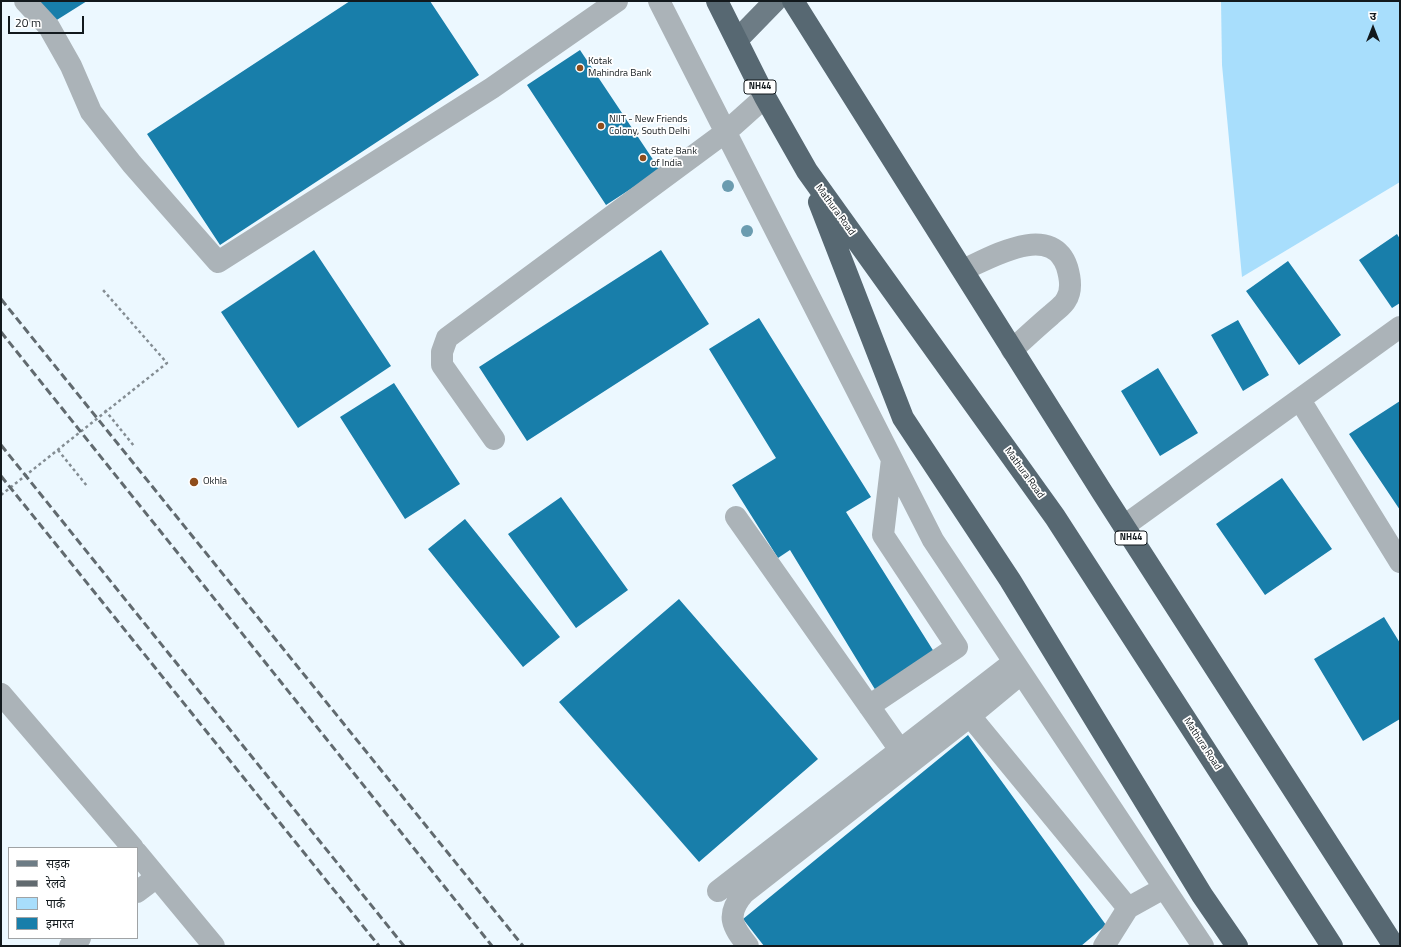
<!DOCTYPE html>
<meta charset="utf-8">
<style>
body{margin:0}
#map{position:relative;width:1401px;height:947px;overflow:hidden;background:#ecf8ff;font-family:"Titillium Web","Noto Sans Devanagari",sans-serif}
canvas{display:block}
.frame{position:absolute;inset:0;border:2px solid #12191d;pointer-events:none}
.legend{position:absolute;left:8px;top:847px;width:130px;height:92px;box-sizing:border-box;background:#fff;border:1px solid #a0a3a5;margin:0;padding:5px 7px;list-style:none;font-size:12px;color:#12191d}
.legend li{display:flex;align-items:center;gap:8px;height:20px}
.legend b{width:20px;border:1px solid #a0a3a5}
.north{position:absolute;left:1353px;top:8px;width:40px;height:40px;-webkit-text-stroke:3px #fff;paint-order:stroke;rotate:0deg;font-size:11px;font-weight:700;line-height:16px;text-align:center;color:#12191d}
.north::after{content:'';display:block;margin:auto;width:14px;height:18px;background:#12191d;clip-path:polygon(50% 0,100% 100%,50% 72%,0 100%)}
.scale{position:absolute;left:8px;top:16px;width:76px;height:18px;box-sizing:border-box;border:2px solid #12191d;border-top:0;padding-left:5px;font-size:12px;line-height:14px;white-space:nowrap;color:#12191d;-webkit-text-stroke:3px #fff;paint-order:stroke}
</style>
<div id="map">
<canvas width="1401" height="947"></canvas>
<div class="frame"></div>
<ul class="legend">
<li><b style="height:5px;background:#6d7c85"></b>सड़क</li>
<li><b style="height:5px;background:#616a6f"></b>रेलवे</li>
<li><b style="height:11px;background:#a8defc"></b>पार्क</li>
<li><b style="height:11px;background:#187eaa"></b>इमारत</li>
</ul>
<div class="north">उ</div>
<div class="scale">20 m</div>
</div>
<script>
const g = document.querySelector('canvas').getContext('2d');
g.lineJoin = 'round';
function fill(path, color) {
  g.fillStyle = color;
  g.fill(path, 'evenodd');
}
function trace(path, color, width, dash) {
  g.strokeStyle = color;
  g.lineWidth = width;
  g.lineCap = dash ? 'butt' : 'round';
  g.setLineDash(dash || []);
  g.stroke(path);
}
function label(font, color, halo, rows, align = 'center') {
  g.font = font + ' "Titillium Web",sans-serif';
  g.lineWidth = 3.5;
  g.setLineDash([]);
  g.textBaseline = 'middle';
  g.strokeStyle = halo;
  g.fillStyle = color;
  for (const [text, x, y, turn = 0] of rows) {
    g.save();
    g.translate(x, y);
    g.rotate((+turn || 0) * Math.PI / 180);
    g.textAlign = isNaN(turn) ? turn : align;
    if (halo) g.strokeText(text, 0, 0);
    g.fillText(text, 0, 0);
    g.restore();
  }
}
const green = new Path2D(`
 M1221 1H1400V182L1242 277 1222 65Z`);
const building = new Path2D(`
 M38 1H87L52 23Z
 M350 1H430L479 75 220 245 147 134Z
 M580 50 660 170 606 205 527 85Z
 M1397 234 1400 239V303L1392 308 1359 260Z
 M314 250 391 366 298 428 221 312Z
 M661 250 709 324 527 441 479 367Z
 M1288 261 1341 335 1299 365 1246 291Z
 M759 318 871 497 846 512 936 655 876 691 790 550 778 558 732 485 776 458 709 349Z
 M1238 320 1269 375 1243 391 1211 335Z
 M1158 368 1198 433 1160 456 1121 391Z
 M394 383 460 484 405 519 340 417Z
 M1400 401V510L1349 434Z
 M1282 478 1332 549 1265 595 1216 524Z
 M561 497 628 590 576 628 508 534Z
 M465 519 560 637 523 667 428 549Z
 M679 599 818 759 699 862 559 702Z
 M1384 617 1400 643V719L1363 741 1314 659Z
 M968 735 1106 925 1081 946H764L743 919Z`);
const path = new Path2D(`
 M105 410 134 446
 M58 450 87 486
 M1 495 167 363 103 290`);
const minor = new Path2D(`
 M25 1 49 27 71 66 91 112 132 164 218 262 492 88 617 1
 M659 1 933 540 1203 946
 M963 270C990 258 1051 221 1067 267 1070 277 1072 291 1066 300 1063 306 1056 310 1051 315 1038 326 1025 338 1012 350
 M1300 400 1400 562
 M494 439 442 365V352L447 338 727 131 765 97
 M736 517 900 750
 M1124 526 1400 327
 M1017 677 970 716 1128 908
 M1 694 133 848
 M869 706 957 647 883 535 892 459
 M137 853 214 946
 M718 891 1014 662
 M137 892 157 877
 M70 946 80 938
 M748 946C732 926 725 915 744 893L970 716
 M1104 946 1128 908 1164 888`);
const major = new Path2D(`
 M737 40 775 1`);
const highway = new Path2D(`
 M717 1 765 97 807 171 1055 517 1332 946
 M793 1 1102 492 1394 946
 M819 202 903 418 1010 580 1202 895 1237 946`);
const rail = new Path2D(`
 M1 299 523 946
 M1 332 492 946
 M1 445 404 946
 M1 476 379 946`);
const trees = [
 [728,186],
 [747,231]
];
const markers = [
 [580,68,4,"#8f4d1b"],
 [601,126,4,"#8f4d1b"],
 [643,158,4,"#8f4d1b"],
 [194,482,5,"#8f4d1b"]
];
const shields = [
 [760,87,32],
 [1131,538,32]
];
const shieldNames = [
 ["NH44",760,87],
 ["NH44",1131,538]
];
const poiNames = [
 ["Kotak",588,62],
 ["Mahindra Bank",588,74],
 ["NIIT - New Friends",609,120],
 ["Colony, South Delhi",609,132],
 ["State Bank",651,152],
 ["of India",651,164],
 ["Okhla",203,482]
];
const streetNames = [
 ["Mathura Road",835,210,54],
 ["Mathura Road",1024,473,54],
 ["Mathura Road",1202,744,57]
];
fill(green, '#a8defc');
fill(building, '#187eaa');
trace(path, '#848d93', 2.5, [3, 3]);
trace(minor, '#abb3b8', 22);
trace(major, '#6d7c85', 22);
trace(highway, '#576872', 22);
trace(rail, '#616a6f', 3, [8, 4]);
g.fillStyle = '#6b9cb0';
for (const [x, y] of trees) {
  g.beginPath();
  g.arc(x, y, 6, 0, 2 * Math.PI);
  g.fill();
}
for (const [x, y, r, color] of markers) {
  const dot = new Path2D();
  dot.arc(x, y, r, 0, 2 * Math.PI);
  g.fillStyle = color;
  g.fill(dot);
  trace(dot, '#fff', 1.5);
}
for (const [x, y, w] of shields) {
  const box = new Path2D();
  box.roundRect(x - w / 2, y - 7, w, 14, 3);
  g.fillStyle = '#fff';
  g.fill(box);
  trace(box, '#12191d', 1);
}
label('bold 9px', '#12191d', null, shieldNames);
label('10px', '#12191d', '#fff', poiNames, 'left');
label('10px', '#12191d', '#fff', streetNames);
</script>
